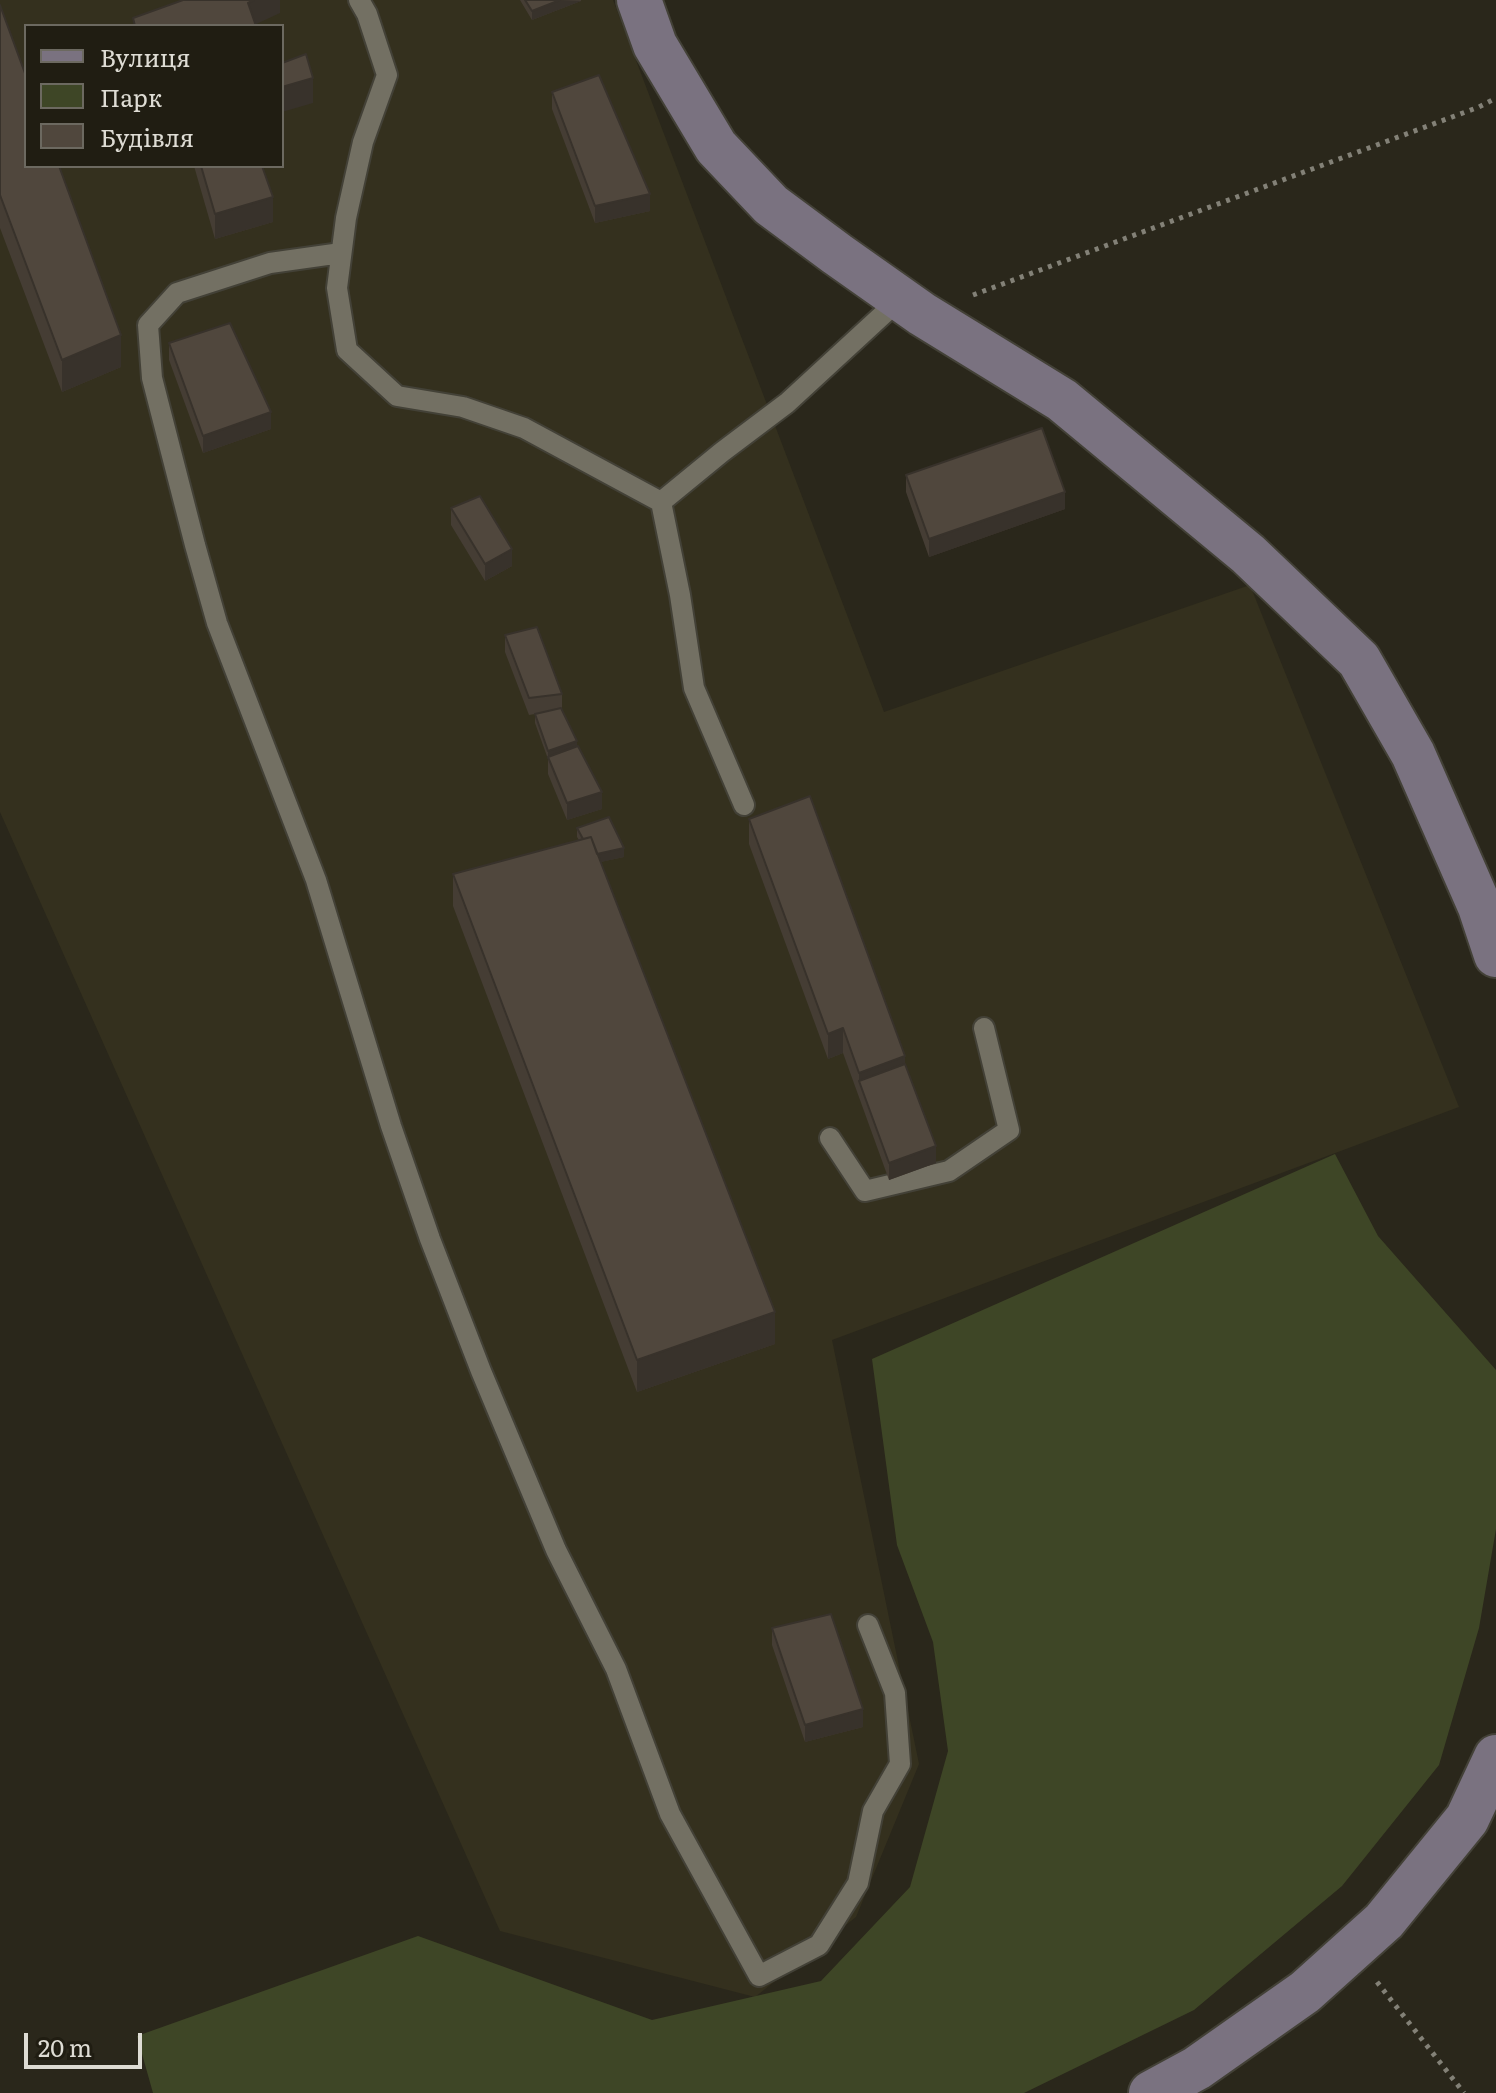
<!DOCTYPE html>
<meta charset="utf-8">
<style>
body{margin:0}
#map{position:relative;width:1496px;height:2093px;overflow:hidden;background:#2a271b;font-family:Literata,serif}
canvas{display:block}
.legend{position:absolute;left:24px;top:24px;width:260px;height:144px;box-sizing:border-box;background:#201d12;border:2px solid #6c6960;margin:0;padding:10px 14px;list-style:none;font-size:24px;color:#dedcd4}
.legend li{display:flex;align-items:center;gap:16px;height:40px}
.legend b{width:40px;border:2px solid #6c6960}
.scale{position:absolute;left:24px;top:2033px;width:118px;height:36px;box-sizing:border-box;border:4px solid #dedcd4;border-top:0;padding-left:10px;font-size:24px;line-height:28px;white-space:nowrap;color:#dedcd4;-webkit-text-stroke:6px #201d12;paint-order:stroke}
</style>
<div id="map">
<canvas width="1496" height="2093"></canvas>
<ul class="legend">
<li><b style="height:10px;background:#7a7280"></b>Вулиця</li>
<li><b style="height:22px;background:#3e4626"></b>Парк</li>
<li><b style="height:22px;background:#50473d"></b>Будівля</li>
</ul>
<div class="scale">20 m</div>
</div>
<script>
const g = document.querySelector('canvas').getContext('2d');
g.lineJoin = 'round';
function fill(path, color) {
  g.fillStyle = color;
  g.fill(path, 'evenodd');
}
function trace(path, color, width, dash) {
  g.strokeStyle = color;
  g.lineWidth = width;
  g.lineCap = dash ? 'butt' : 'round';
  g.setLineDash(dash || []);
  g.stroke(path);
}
const built = new Path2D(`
 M0 0H613L884 712 1250 585 1459 1107 832 1340 919 1764 856 1917 755 1997 500 1931 0 812ZM26 26H282V166H26Z`);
const green = new Path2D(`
 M1335 1154 1378 1236 1496 1370V1529L1479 1628 1439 1765 1342 1886 1194 2010 1024 2093H153L137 2036 418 1936 652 2020 821 1981 910 1887 948 1751 933 1642 897 1545 872 1359Z`);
const path = new Path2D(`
 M973 295 1479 107 1496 98
 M1377 1982 1464 2093`);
const service = new Path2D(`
 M359 0 367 14 387 75 363 142 346 218 337 288 347 350 397 396 463 407 524 428 661 502 722 452 787 403 901 298
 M341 253 270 263 177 293 148 325 152 378 195 545 217 623 316 880 391 1126 430 1239 481 1371 556 1550 616 1669 670 1814 759 1976 819 1945 858 1883 873 1811 900 1764 895 1693 868 1625
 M661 502 680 595 694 688 744 805
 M830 1138 865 1191 949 1171 1009 1130 984 1028`);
const secondary = new Path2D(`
 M639 0 655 45 716 147 771 205 837 254 922 314 1062 400 1248 554 1359 660 1413 754 1480 907 1496 955
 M1151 2093 1197 2068 1305 1992 1384 1921 1467 1819 1496 1757`);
const wall = new Path2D(`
 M520 0H581V1L532 20Z
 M0 5 121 367 62 392 0 228Z
 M552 92 650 211 595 223 552 109Z
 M194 166H262L273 222 215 239Z
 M169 343 271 429 203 453 169 360Z
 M906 475 1065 509 929 557 906 492Z
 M451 508 512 566 485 581 451 525Z
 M505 635 562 694V710L602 809 567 820 548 774V759L535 723V714L529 715 505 652Z
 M749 819 905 1064 936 1163 889 1180 843 1053 828 1059 749 844Z
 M577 828 624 857 600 862 775 1344 637 1392 453 906V874L579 840 577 837Z
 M772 1628 863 1727 805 1742 772 1645Z`);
const shadedWall = new Path2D(`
 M254 0H280V13L252 26 248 3Z
 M560 0 581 1 532 20V11Z
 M313 78V103L282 112V87Z
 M650 194V211L595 223V206Z
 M273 197V222L215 239V214Z
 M121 335V367L62 392V360Z
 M271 412V429L203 453V436Z
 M1065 492V509L929 557V539Z
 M512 549V566L485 581V564Z
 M577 741V750L548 759V751Z
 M602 792V809L567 820V803Z
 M624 848V857L592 864V855Z
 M843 1028V1053L828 1059V1034Z
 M905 1056V1081H859V1073Z
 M936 1146V1163L889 1180V1163Z
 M775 1312V1344L637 1392V1360Z
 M863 1709V1727L805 1742V1725Z`);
const building = new Path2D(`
 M183 0H254L248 3 256 26H135L133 18Z
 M525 0H560L532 11Z
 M0 5 26 76V166H59L121 335 62 360 0 195Z
 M306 54 313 78 282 87V63Z
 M599 75 650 194 595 206 552 92Z
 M201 166H262L273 197 215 214Z
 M230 323 271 412 203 436 169 343Z
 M1042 428 1065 492 929 539 906 475Z
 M480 496 512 549 485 564 451 508Z
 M537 627 562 694 529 698 505 635Z
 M561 708 577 741 548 751 535 714Z
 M578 746 602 792 567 803 548 757Z
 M810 796 905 1056 859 1073 843 1028 828 1034 749 819Z
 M609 817 624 848 597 854 591 837 583 839 577 828Z
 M591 837 775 1312 637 1360 453 874Z
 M905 1064 936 1146 889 1163 859 1081Z
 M831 1614 863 1709 805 1725 772 1628Z`);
fill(built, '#34301e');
fill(green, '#3e4626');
trace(service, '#434137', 24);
trace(secondary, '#434137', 48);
trace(path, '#838177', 5, [4, 6]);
trace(service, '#737063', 20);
trace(secondary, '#7a7280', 44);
fill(wall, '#453d34');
fill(shadedWall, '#38322b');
fill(building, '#50473d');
trace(building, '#38322b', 2);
</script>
